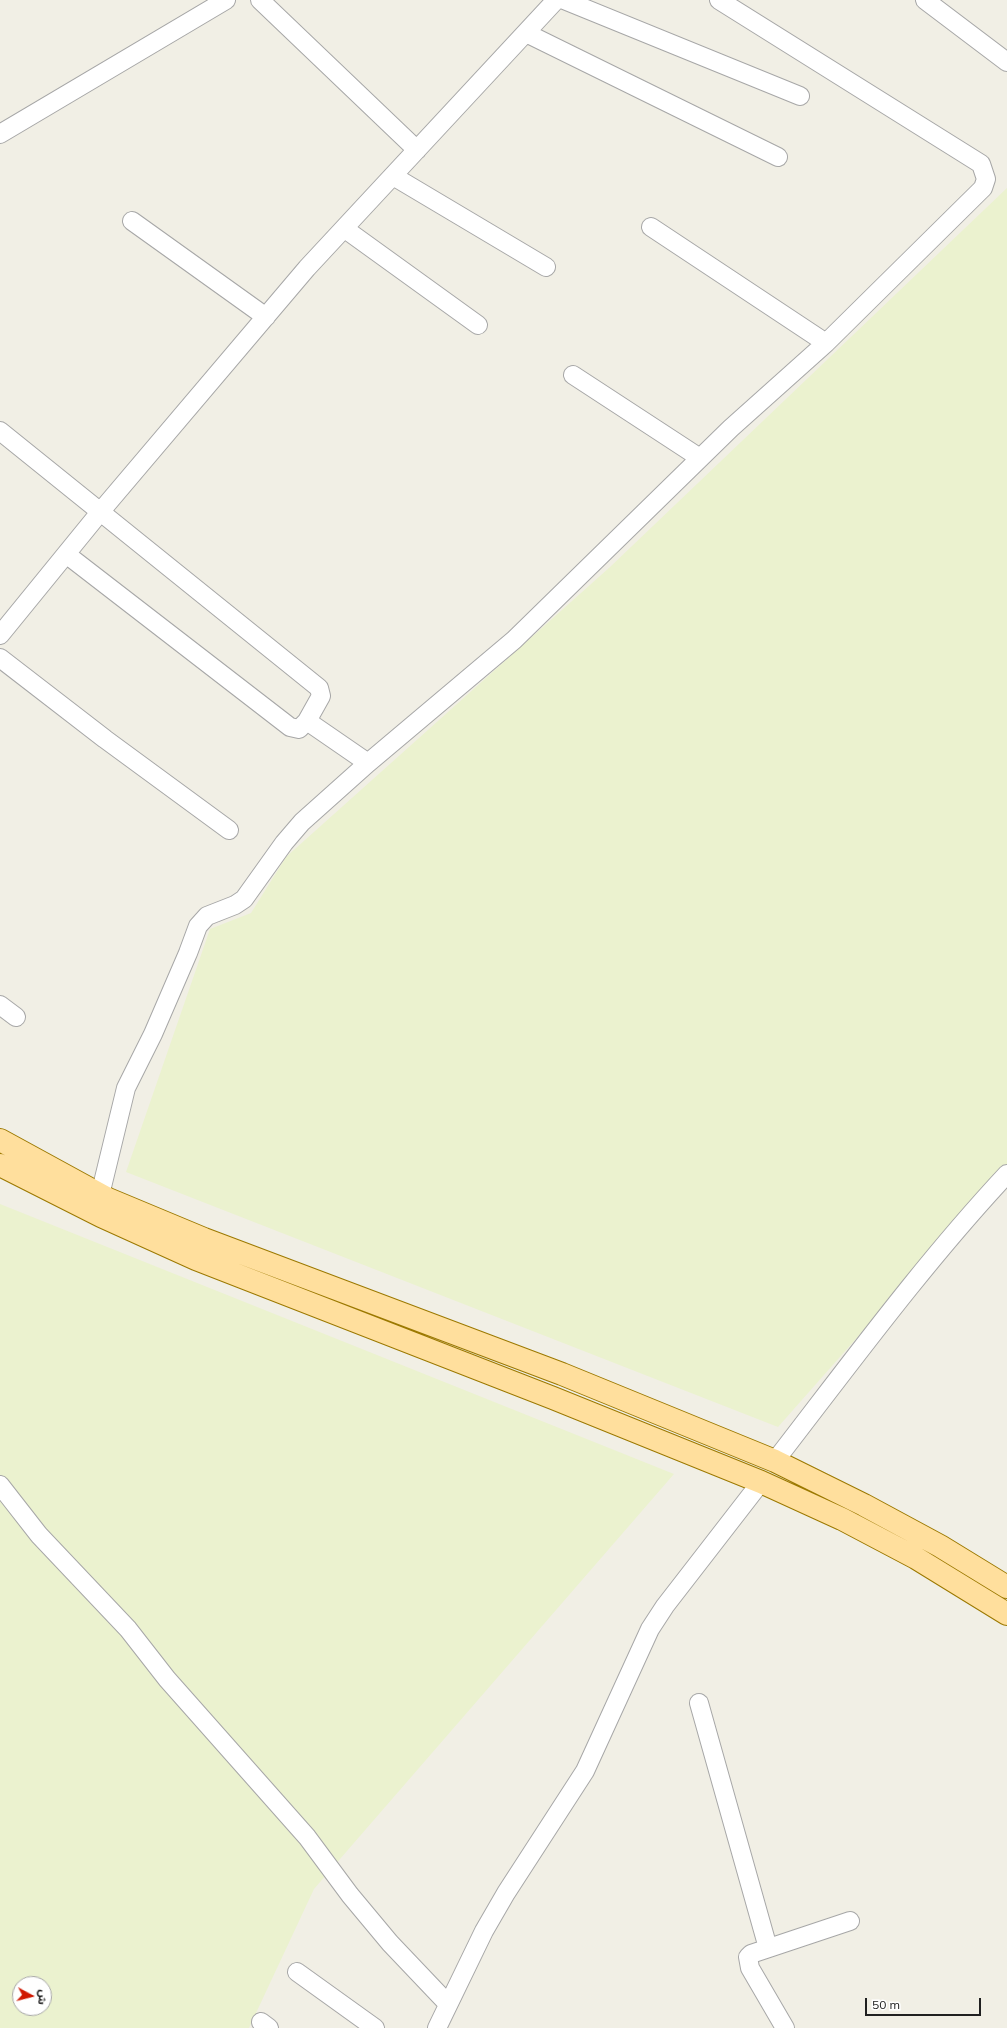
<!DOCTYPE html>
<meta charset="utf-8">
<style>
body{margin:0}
#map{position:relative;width:1007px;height:2028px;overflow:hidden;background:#f1efe5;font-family:Mulish,"Noto Sans Arabic",sans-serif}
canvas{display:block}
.north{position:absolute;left:12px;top:1976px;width:40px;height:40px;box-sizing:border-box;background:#fff;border:1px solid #a6a6a6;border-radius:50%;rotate:97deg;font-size:11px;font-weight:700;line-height:16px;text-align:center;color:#202020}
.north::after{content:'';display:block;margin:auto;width:14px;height:18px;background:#d01700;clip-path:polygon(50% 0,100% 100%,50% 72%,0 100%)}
.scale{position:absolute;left:865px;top:1998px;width:116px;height:18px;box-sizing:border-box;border:2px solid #202020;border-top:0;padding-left:5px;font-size:12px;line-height:14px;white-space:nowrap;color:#202020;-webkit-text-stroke:3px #fff;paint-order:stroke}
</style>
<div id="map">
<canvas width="1007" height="2028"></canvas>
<div class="north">ش</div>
<div class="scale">50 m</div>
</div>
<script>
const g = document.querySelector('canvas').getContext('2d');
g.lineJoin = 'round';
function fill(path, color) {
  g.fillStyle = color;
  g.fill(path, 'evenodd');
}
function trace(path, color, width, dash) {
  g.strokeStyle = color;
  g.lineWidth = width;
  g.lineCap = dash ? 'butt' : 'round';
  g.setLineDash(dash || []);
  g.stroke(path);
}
const farmland = new Path2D(`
 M1007 188V1168L778 1427 126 1172 210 929 251 913 286 857 610 567Z
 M0 1204 674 1474 314 1889 249 2028H0ZM20 1984H44V2008H20Z`);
const minor = new Path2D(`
 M260 0 417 150
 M564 0 800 96
 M925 0 1007 62
 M526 33 778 157
 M0 134 226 0
 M393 176 546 267
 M132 221 266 317
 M651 227 826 343
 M345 229 478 325
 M573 375 700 458
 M0 431 319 688 321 696 307 721 299 729 290 727 66 554
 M0 635 101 511 307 268 556 0
 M0 658 105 739 229 830
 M307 721 368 763
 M0 1005 16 1017
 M100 1195 126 1088 153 1034 188 953 198 926 207 916 235 905 244 899 284 843 302 822 368 763 514 640 731 428 826 343 983 188 986 179 981 164 719 0
 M775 1461C850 1364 923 1264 1007 1174
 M0 1485 39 1535 128 1629 167 1679 307 1837 350 1895 390 1943 448 2004
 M699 1703 768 1948
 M297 1972 375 2028
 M261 2022 269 2028
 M437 2028 484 1931 506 1893 585 1771 650 1629 665 1606 761 1482
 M785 2028 750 1968 748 1957 751 1954 850 1921`);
const primary = new Path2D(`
 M0 1140 108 1199 204 1239 562 1374 775 1461 864 1505 940 1546 1007 1587
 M0 1165 101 1216 196 1259 553 1398 761 1482 842 1519 916 1558 1007 1614`);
fill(farmland, '#ebf2cf');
trace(minor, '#a7a7a7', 20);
trace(primary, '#9c7900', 24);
trace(minor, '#fff', 18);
trace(primary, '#ffdf9d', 22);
</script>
